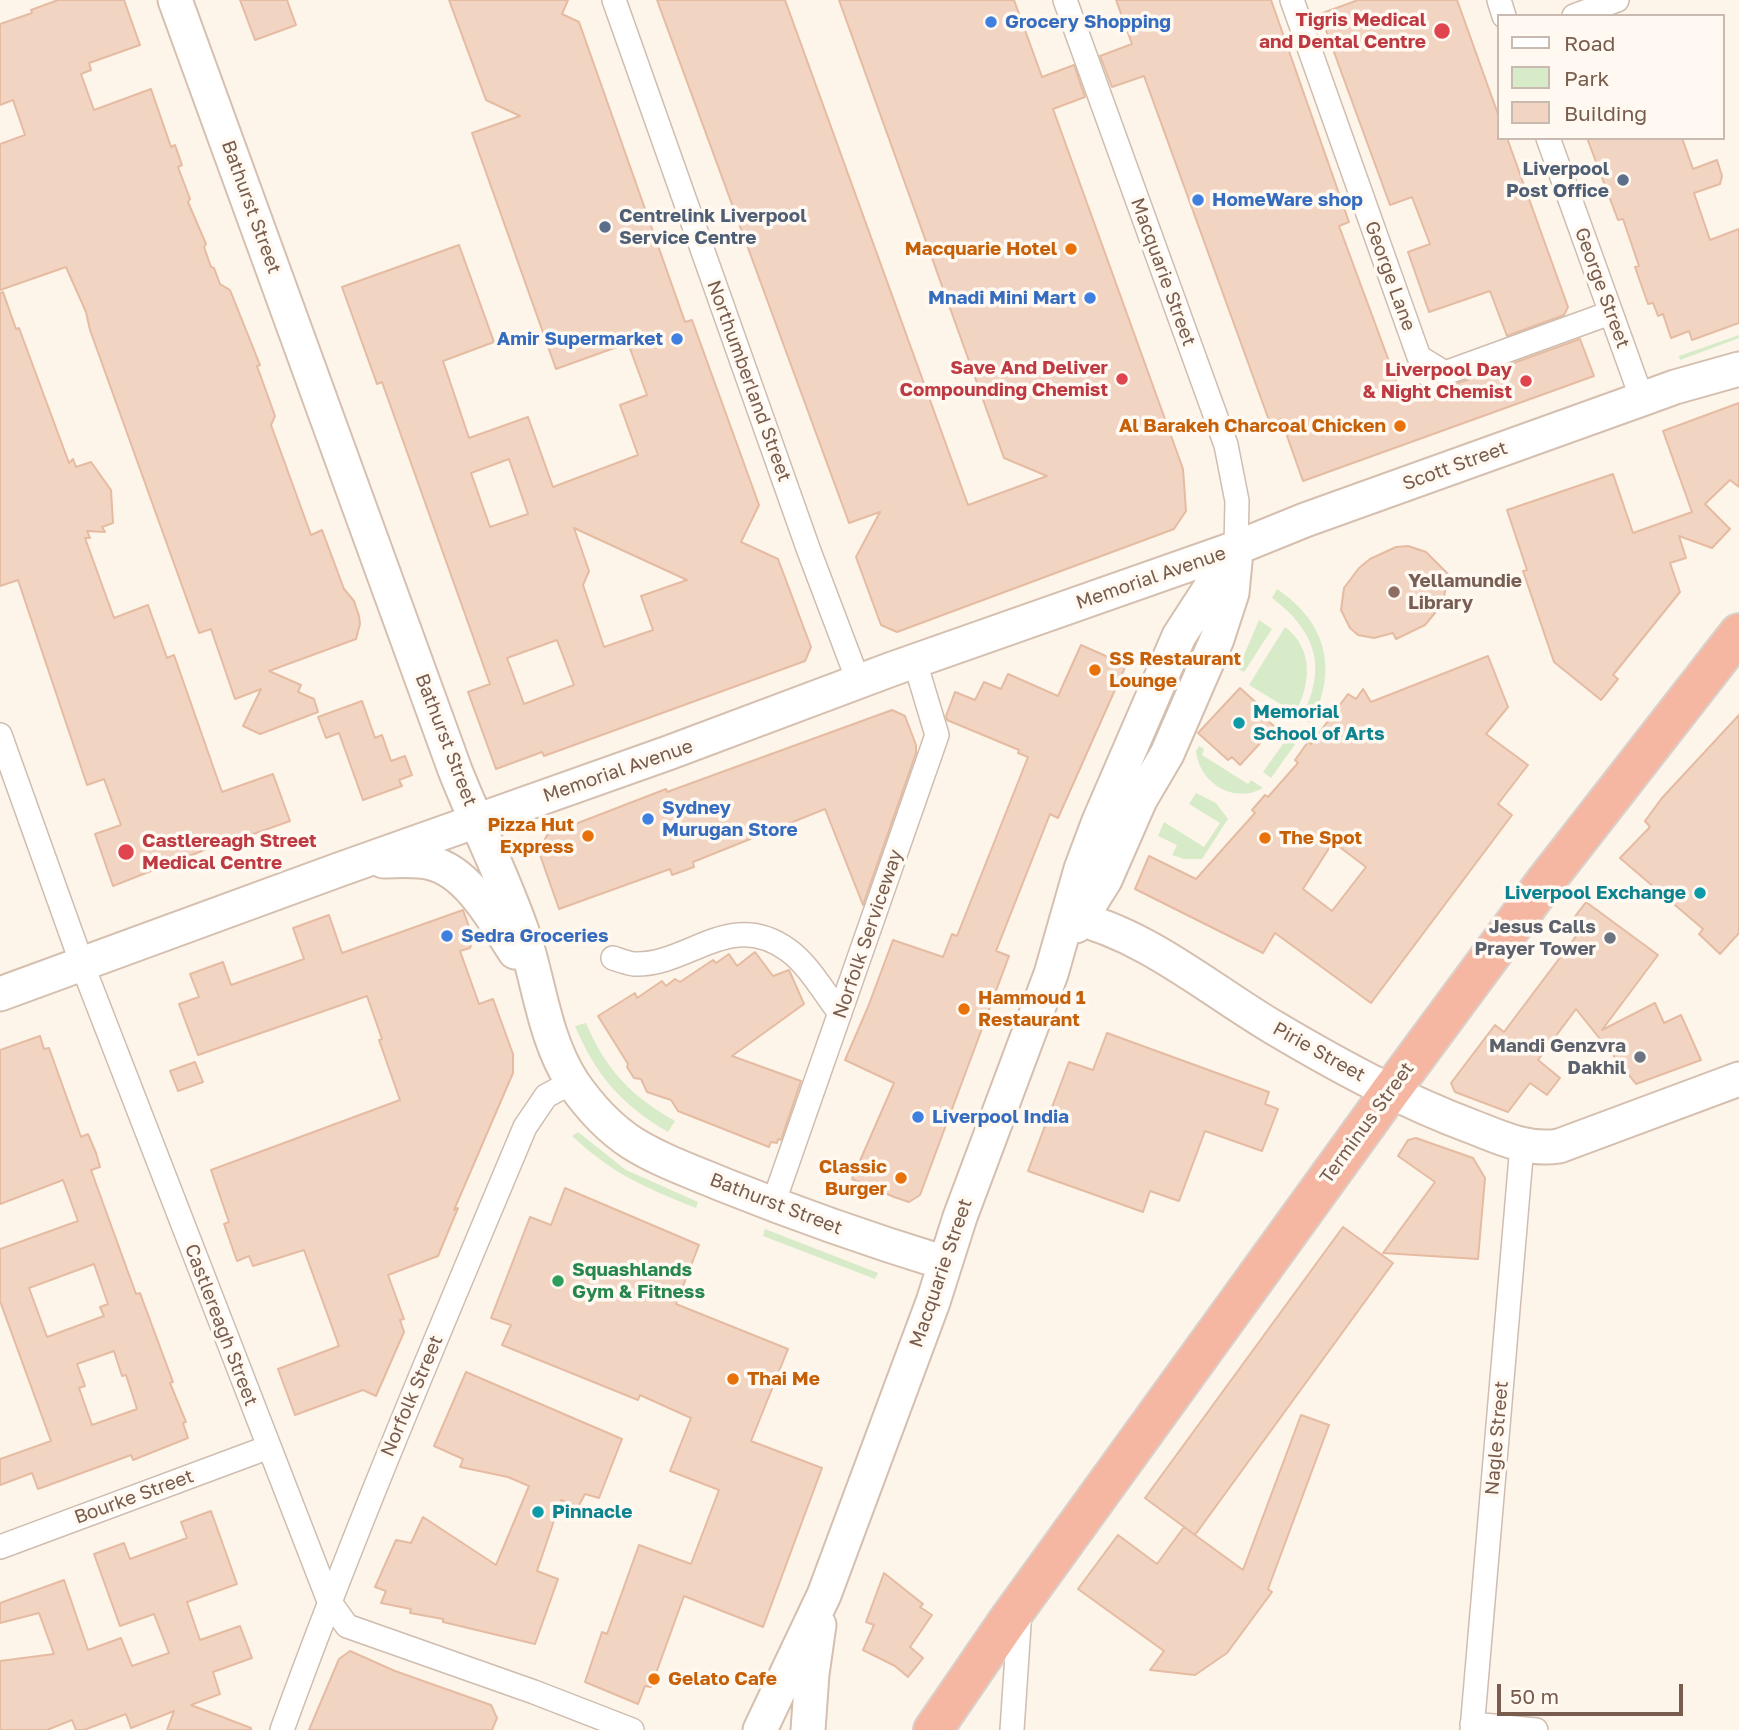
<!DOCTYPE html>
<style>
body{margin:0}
#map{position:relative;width:1739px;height:1730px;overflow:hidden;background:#fdf5ea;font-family:"Golos Text",sans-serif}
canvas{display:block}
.legend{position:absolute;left:1497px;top:14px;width:228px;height:126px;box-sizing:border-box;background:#fff9f1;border:2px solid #c9baaf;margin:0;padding:9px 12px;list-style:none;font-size:21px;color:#785c4d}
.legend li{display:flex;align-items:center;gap:14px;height:35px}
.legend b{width:35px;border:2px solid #c9baaf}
.scale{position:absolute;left:1497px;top:1684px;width:186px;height:32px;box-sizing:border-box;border:4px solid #785c4d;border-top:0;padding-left:9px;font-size:21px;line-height:24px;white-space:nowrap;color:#785c4d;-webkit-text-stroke:5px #fff9f1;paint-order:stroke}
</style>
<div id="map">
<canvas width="1739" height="1730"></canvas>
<ul class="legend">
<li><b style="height:9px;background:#fff"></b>Road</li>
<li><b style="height:19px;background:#d7ebc8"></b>Park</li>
<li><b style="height:19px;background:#f2d4c2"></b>Building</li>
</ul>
<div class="scale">50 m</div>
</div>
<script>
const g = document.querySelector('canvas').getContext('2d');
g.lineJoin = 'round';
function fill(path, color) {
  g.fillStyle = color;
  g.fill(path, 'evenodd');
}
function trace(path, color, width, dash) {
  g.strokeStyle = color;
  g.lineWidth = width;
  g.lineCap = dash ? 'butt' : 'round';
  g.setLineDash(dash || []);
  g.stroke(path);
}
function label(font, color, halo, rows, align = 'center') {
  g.font = font + ' "Golos Text",sans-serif';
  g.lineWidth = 7;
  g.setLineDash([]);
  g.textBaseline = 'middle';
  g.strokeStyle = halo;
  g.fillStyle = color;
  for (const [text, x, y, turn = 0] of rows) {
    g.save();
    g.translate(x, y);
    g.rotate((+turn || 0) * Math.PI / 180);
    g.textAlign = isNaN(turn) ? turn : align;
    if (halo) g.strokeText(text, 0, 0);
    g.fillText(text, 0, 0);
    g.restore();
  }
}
const green = new Path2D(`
 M1739 335V338L1680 360 1679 356Z
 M1277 589C1327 622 1339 672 1310 723L1301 718C1328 668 1316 631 1272 598Z
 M1259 620 1272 629 1244 672 1238 669Z
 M1285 627C1314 649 1311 684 1295 713L1249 685Z
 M1288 737 1296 743 1271 778 1263 772Z
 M1199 746 1204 749 1202 755 1248 784 1251 780 1263 788C1233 805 1199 782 1196 751Z
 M1196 793 1216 803 1228 819 1202 859H1184L1172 855 1177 845 1158 836 1164 822 1204 847 1220 823 1189 804Z
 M586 1023C606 1070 631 1096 675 1121L668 1132C622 1105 596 1076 575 1026Z
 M578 1132 626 1170 698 1202 696 1208C644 1187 614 1175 572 1136Z
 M765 1229 878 1273 875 1279 763 1236Z`);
const building = new Path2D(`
 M58 0H124L140 45 89 63 91 70 81 74 94 110 151 89 171 147 175 145 182 165 178 167 190 199 188 202 206 244 204 247 211 267 214 268 220 284 230 290 260 365 257 366 275 416 271 425 311 535 322 530 344 589 354 601 359 616 360 624 356 639 269 671 301 685 298 692 314 699 318 712 260 734 243 726 261 689 235 699 211 629 199 633 90 330 86 312 66 267 0 290V144L25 135 13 100 0 105V24L32 13 31 10Z
 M240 0H287L296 25 255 40Z
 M449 0H568L562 14 579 22 685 322 692 320 759 505 741 542 778 559 811 647 805 661 544 756 542 752 496 769 468 692 490 684 382 382 377 384 342 287 459 245 494 342 443 361 469 438 528 417 553 487 638 455 620 405 647 395 628 343 556 369 472 133 520 116 486 100ZM509 459 528 514 490 527 471 473ZM574 528 687 580 641 596 653 630 604 647 583 585 589 571ZM557 640 574 685 524 704 507 658Z
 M657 0H785L968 505 1047 476 1004 458 839 0H1014L1042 77 1074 65 1085 97 1053 109 1183 469 1186 511 1174 529 897 632 881 625 856 557 880 512 849 523Z
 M1116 0H1271L1349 222 1339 226 1400 391 1419 384 1432 391 1450 386 1580 339 1594 376 1303 481 1281 419 1270 423 1144 76 1112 87 1100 56 1132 44Z
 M1358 0H1457L1499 117V138H1507L1568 307 1564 315 1507 336 1490 291 1429 312 1408 252 1430 244 1412 197 1390 205 1320 14Z
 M1587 138H1682L1693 169 1717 160 1722 176 1720 184 1694 193 1710 240 1739 229V323L1692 340 1689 331 1671 338 1663 314 1658 316 1653 303 1648 304 1635 267 1639 266 1623 219 1618 220Z
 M3 292 16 329 19 328 69 463 73 459 76 467 91 462 111 490 113 523 102 527 105 532 87 531 90 538H85L114 618 148 605 167 658 174 655 222 792 273 774 290 821 231 842 230 840 113 886 95 834 121 825 104 779 87 785 18 580 0 586V293Z
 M1739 403V487L1730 480 1705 504 1730 529 1712 548 1679 536 1686 558 1670 563 1680 592 1613 675 1618 679 1601 700 1554 662 1523 571 1527 570 1507 510 1613 474 1633 533 1692 512 1663 431Z
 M1408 546 1426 552 1448 574 1444 597 1439 608 1425 625 1396 639 1393 633 1374 638 1358 635 1350 628 1341 610 1344 588 1359 568 1370 559 1396 547Z
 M1081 645 1126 665 1058 818 1050 814 996 951 1009 956 920 1195 909 1202 894 1197 852 1179 894 1083 845 1060 868 1007 893 940 943 957 952 934 957 936 1028 757 1018 753 1019 750 947 720 946 716 955 692 975 700 984 682 1001 689 1008 674 1058 696Z
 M1488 656 1508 707 1486 734 1528 765 1498 804 1512 815 1371 1003 1275 933 1263 953 1135 889 1149 856 1196 879 1255 813 1252 810 1265 795 1268 797 1298 763 1295 760 1308 742 1311 744 1348 694 1356 699 1363 689 1371 702ZM1333 842 1366 867 1332 911 1303 889Z
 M1240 688 1271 716 1267 720 1275 727 1240 765 1232 757 1228 760 1198 733Z
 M362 701 375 738 382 735 391 761 405 756 412 775 399 780 402 786 363 800 339 733 326 738 318 717Z
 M892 710 905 716 916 745V753L863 905 825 809 693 862 694 867 672 875 670 869 559 909 539 852 547 835 666 789 667 792Z
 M1739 715V933L1720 954 1699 934 1703 929 1620 858 1650 827 1645 821 1662 798Z
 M1586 902 1658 955 1602 1030 1655 1003 1664 1023 1681 1015 1701 1060 1636 1084 1576 1009 1538 1060 1560 1078 1547 1095 1530 1083 1508 1112 1455 1092 1451 1083 1495 1025 1504 1032 1580 931 1570 923Z
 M463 910 473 938 470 948 460 951 479 1004 493 999 513 1054V1073L454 1210 458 1208 438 1256 388 1275 404 1319 400 1320 404 1332 376 1396 363 1390 295 1415 278 1369 339 1346 304 1250 253 1266 249 1256 237 1261 224 1224 229 1222 211 1170 400 1100 379 1040 382 1039 367 996 198 1055 179 1004 199 997 190 974 223 962 231 985 304 959 293 928 329 915 342 953Z
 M755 952 773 976 789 970 804 1004 732 1056 801 1081 781 1140 778 1139 777 1143 771 1142 769 1147 678 1111 671 1100 647 1092 641 1079 634 1078 627 1067 628 1064 598 1016 635 993 637 998 662 981 666 986 675 979 680 982 713 960 716 963 729 954 737 966Z
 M1107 1033 1269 1092 1265 1104 1278 1109 1262 1151 1205 1131 1179 1201 1150 1191 1143 1212 1028 1171 1069 1062 1093 1070Z
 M40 1036 44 1049 49 1048 81 1137 88 1134 96 1153 100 1167 91 1170 136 1294 140 1293 173 1382 170 1383 186 1422 183 1423 188 1438 133 1460 131 1455 38 1489 32 1473 0 1485V1459L51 1441 0 1301V1249L78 1221 63 1180 0 1204V1050ZM94 1264 108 1304 100 1307 104 1316 47 1337 29 1288ZM114 1351 122 1376 126 1375 137 1409 92 1425 79 1388 85 1386 77 1364Z
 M195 1062 203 1082 178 1091 170 1071Z
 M1416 1138 1473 1158 1485 1178 1478 1259 1383 1253 1435 1182 1398 1156 1408 1140Z
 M565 1188 699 1245 676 1304 788 1349 751 1441 822 1468 763 1627 684 1596 651 1687 645 1686 638 1704 585 1682 602 1632 607 1634 639 1545 691 1564 719 1490 670 1471 691 1418 640 1395 638 1400 502 1345 511 1325 491 1318 530 1217 551 1225Z
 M1343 1227 1393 1263 1195 1535 1145 1498Z
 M466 1372 622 1439 599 1498 585 1494 578 1507 561 1500 537 1571 558 1579 535 1644 443 1622V1619L410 1613 411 1609 381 1603 386 1591 375 1587 396 1540 411 1543 423 1517 496 1565 529 1486 508 1477 460 1467 463 1459 434 1446Z
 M1301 1415 1329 1425 1268 1589 1272 1592 1227 1653 1195 1675 1150 1670 1164 1651 1078 1589 1118 1535 1157 1564 1184 1527 1243 1570Z
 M211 1511 237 1584 187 1602 200 1640 240 1626 252 1658 213 1672 220 1694 191 1705 251 1728V1730H167L174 1711 131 1728 126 1714 84 1730H76L72 1720 47 1730H0V1661L54 1654 39 1613 0 1623V1603L64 1580 88 1650 121 1638 132 1666 169 1653 154 1614 120 1626 94 1554 124 1543 130 1559 187 1538 181 1522Z
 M884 1573 923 1604 920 1607 932 1615 910 1647 923 1658 908 1677 895 1666 863 1650 874 1625 866 1622Z
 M350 1651 395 1671 491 1705 497 1718 492 1730H309L339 1659Z`);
const street = new Path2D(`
 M614 0 809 551 859 683
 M1065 0 1226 445 1237 501 1236 548
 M1292 0 1419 357 1445 373 1610 313
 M1499 0 1504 16
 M1574 16 1617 0
 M1548 138 1642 399
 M0 735 82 964 329 1601 347 1626 534 1692 632 1730
 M613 958C619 960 627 963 634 964 689 966 730 908 788 950 809 965 824 993 840 1013
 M773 1204 937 735 915 662
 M0 1547 269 1447
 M1472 1724 1536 1730
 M282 1730C356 1526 441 1327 525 1127L546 1096 572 1082
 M1012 1730 1020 1610
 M1472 1730 1522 1145`);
const secondary = new Path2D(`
 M175 0 455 770C477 826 505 880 524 937 540 986 544 1038 573 1083 589 1106 609 1128 632 1143 661 1161 693 1172 724 1185 796 1214 870 1240 945 1263
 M383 861C398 861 417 859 431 863 469 872 495 922 515 952
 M1068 916C1146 934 1206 987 1273 1027 1337 1065 1403 1101 1473 1127 1501 1138 1528 1151 1559 1146L1739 1079
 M1076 926 1105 880 1140 800 1167 754 1217 639 1232 593 1236 551
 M0 994 341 869 668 753 892 669 1236 548 1305 520 1642 399 1675 387 1739 369
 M760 1730 824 1595 933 1302 960 1217 1051 974 1081 869 1099 821 1179 636 1236 548
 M808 1730 812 1674 819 1625`);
const highway = new Path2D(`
 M933 1730 1007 1622 1390 1092 1545 882 1739 633`);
const markers = [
 [991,22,7,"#3f7fe0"],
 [1442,31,9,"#e0444e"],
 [1623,180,7,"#5c6f8a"],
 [1198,200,7,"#3f7fe0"],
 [605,227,7,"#5c6f8a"],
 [1071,249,7,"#e8710a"],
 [1090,298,7,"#3f7fe0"],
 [677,339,7,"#3f7fe0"],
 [1122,379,7,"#e0444e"],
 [1526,381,7,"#e0444e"],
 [1400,426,7,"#e8710a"],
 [1394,592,7,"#8d6e63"],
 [1095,670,7,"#e8710a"],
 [1239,723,7,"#0f9aa8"],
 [648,819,7,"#3f7fe0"],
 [588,836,7,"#e8710a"],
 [1265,838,7,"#e8710a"],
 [126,852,9,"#e0444e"],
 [1700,893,7,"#0f9aa8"],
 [447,936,7,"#3f7fe0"],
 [1610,938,7,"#6b7280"],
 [964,1009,7,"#e8710a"],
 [1640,1057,7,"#6b7280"],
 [918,1117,7,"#3f7fe0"],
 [901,1178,7,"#e8710a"],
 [558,1281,7,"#2e9e5b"],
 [733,1379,7,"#e8710a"],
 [538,1512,7,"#0f9aa8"],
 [654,1679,7,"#e8710a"]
];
const healthNames = [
 ["Tigris Medical",1426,20],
 ["and Dental Centre",1426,42],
 ["Save And Deliver",1108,368],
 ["Compounding Chemist",1108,390],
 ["Liverpool Day",1512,370],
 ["& Night Chemist",1512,392],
 ["Castlereagh Street",142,841,"left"],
 ["Medical Centre",142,863,"left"]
];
const shopNames = [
 ["Grocery Shopping",1005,22],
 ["HomeWare shop",1212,200],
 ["Mnadi Mini Mart",1076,298,"right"],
 ["Amir Supermarket",663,339,"right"],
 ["Sydney",662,808],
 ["Murugan Store",662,830],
 ["Sedra Groceries",461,936],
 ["Liverpool India",932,1117]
];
const serviceNames = [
 ["Liverpool",1609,169],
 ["Post Office",1609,191],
 ["Centrelink Liverpool",619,216,"left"],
 ["Service Centre",619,238,"left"]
];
const streetNames = [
 ["Bathurst Street",251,207,70],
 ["Macquarie Street",1163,272,70],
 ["George Lane",1390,276,70],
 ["George Street",1602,288,70],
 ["Northumberland Street",749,381,70],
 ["Scott Street",1455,466,-20],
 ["Memorial Avenue",1151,578,-19],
 ["Bathurst Street",446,740,69],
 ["Memorial Avenue",618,771,-19],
 ["Norfolk Serviceway",868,934,-71],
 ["Pirie Street",1319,1052,29],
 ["Terminus Street",1367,1123,-54],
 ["Bathurst Street",776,1204,21],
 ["Macquarie Street",941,1273,-71],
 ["Castlereagh Street",221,1325,69],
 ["Norfolk Street",412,1396,-67],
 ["Nagle Street",1497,1438,-85],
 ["Bourke Street",134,1497,-20]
];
const foodNames = [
 ["Macquarie Hotel",1057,249,"right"],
 ["Al Barakeh Charcoal Chicken",1386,426,"right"],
 ["SS Restaurant",1109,659],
 ["Lounge",1109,681],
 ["Pizza Hut",574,825,"right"],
 ["Express",574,847,"right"],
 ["The Spot",1279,838],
 ["Hammoud 1",978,998],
 ["Restaurant",978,1020],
 ["Classic",887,1167,"right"],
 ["Burger",887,1189,"right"],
 ["Thai Me",747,1379],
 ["Gelato Cafe",668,1679]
];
const educationNames = [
 ["Yellamundie",1408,581],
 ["Library",1408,603]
];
const cultureNames = [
 ["Memorial",1253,712],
 ["School of Arts",1253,734],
 ["Liverpool Exchange",1686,893,"right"],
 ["Pinnacle",552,1512]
];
const worshipNames = [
 ["Jesus Calls",1596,927],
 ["Prayer Tower",1596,949],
 ["Mandi Genzvra",1626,1046],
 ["Dakhil",1626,1068]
];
const leisureNames = [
 ["Squashlands",572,1270],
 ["Gym & Fitness",572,1292]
];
fill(green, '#d7ebc8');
fill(building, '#f2d4c2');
trace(building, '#e5bba2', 2);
trace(street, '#cfbdaf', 26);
trace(secondary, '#d5bfaf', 37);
trace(highway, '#d9d1cd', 42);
trace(street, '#fff', 23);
trace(secondary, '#fff', 33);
trace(highway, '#f6b7a2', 38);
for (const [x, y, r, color] of markers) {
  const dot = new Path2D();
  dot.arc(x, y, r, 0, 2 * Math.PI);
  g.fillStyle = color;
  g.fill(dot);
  trace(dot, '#fff9f1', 2.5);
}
label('bold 19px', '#be3a42', '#fff9f1', healthNames, 'right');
label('bold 19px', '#366cbe', '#fff9f1', shopNames, 'left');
label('bold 19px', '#4e5e75', '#fff9f1', serviceNames, 'right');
label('19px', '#785c4d', '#fff9f1', streetNames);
label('bold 19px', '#c56008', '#fff9f1', foodNames, 'left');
label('bold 19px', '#785e54', '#fff9f1', educationNames, 'left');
label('bold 19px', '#0d838f', '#fff9f1', cultureNames, 'left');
label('bold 19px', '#5b616d', '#fff9f1', worshipNames, 'right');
label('bold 19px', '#27864d', '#fff9f1', leisureNames, 'left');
</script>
